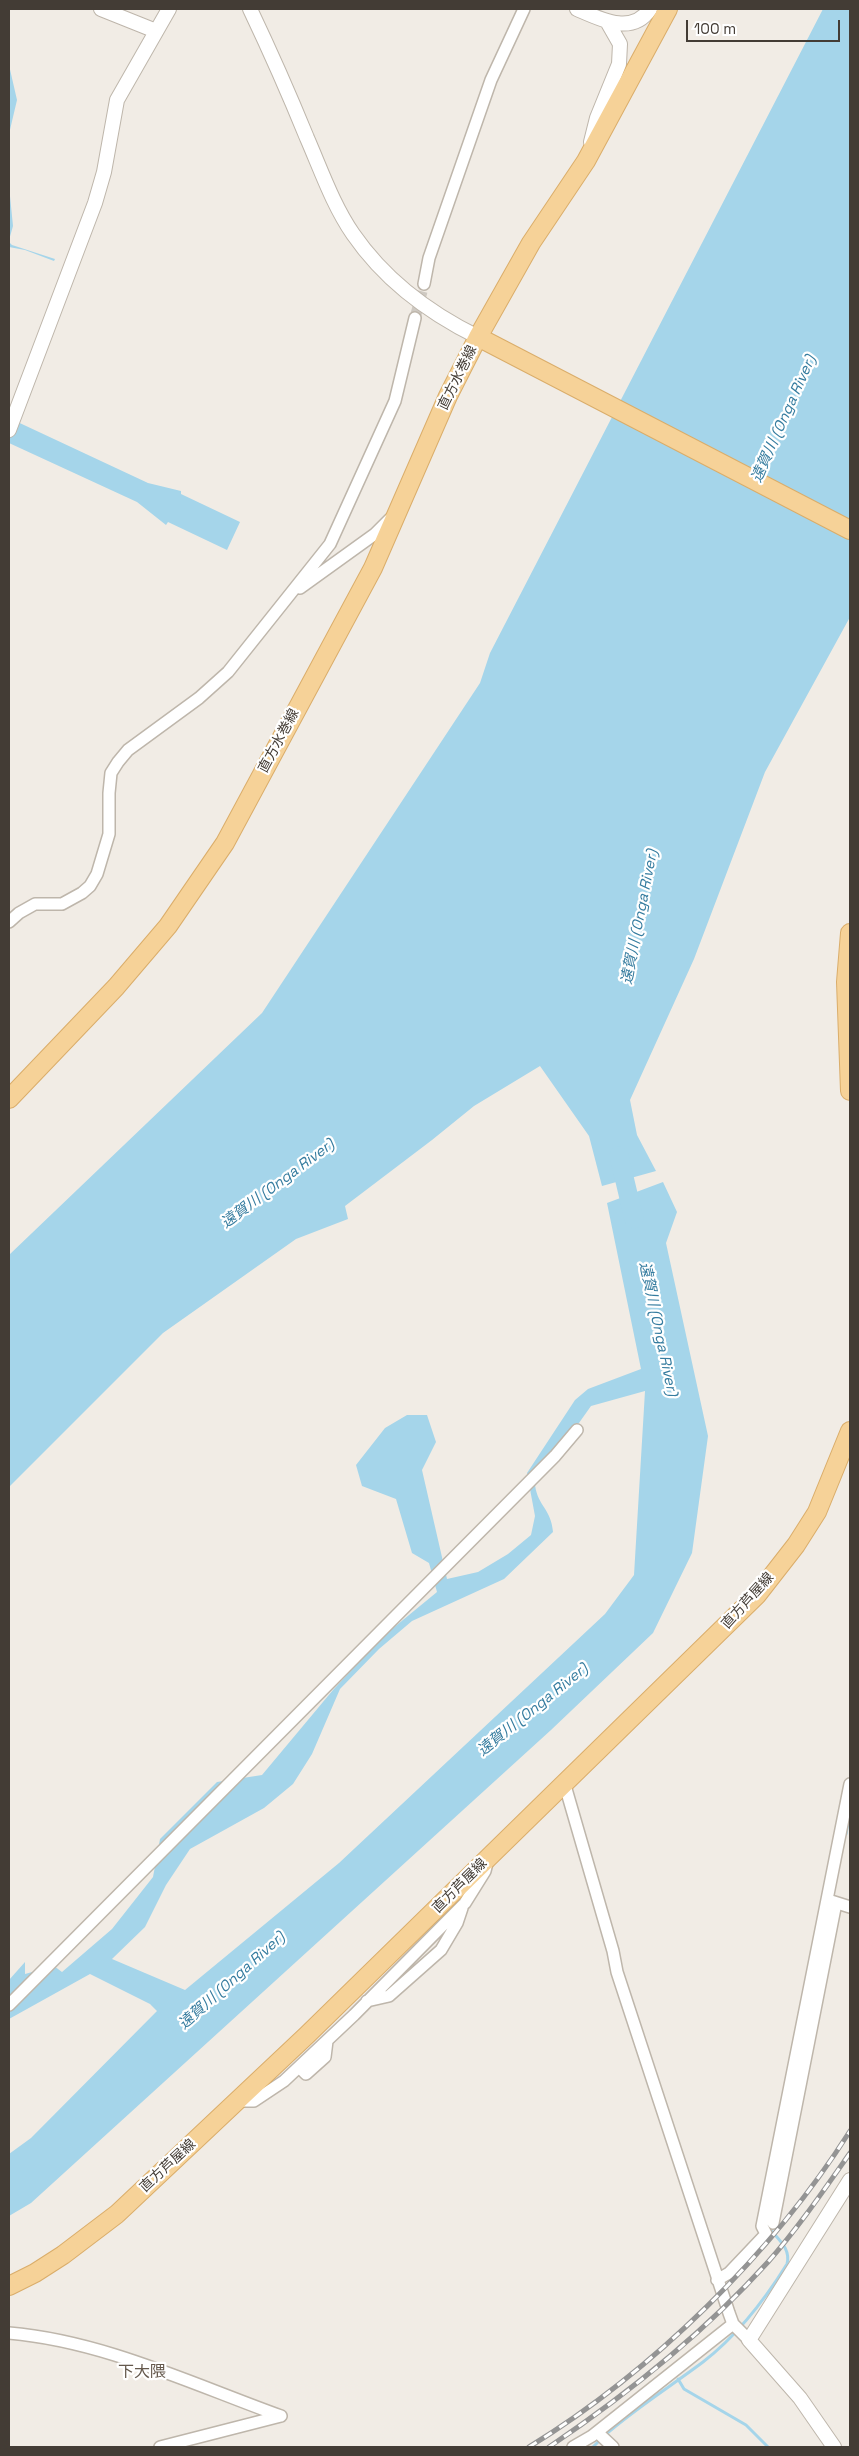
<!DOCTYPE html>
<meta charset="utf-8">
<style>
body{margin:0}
#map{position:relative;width:859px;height:2456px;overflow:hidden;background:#f1ece5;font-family:"Space Grotesk",sans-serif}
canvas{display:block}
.frame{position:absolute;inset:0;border:10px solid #433c35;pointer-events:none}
.scale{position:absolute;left:686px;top:20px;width:154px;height:22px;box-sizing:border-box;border:2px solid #433c35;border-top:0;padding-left:6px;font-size:15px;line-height:18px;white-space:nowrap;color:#433c35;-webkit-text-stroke:4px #fff;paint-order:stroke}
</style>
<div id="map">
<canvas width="859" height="2456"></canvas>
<div class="frame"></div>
<div class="scale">100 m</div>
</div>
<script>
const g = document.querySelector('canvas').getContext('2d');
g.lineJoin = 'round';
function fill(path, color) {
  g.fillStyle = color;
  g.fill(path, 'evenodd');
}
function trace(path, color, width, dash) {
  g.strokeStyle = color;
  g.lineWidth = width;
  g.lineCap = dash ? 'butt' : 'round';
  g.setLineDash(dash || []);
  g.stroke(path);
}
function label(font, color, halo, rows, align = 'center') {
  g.font = font + ' "Space Grotesk","Noto Sans JP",sans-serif';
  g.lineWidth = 4.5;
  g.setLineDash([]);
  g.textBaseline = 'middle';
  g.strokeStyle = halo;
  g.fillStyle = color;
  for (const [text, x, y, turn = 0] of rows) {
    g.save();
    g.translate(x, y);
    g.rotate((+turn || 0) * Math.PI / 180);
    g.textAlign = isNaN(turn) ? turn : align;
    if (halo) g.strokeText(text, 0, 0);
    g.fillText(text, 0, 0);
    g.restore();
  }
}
const water = new Path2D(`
 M823 9H850V617L765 772 694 959 630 1100 637 1135 656 1171 602 1186 589 1136 540 1066 474 1106 432 1140 345 1206 348 1219 296 1239 163 1333 9 1487V1255L262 1013 480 683 490 653Z
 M9 65 17 100 9 134Z
 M9 136V186L13 226 9 240Z
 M9 242 12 245 55 259 54 261 25 250 9 247Z
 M9 418 148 483 181 491V494L240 522 227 550 168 522 166 525 137 502 9 443Z
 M663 1182 677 1212 666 1243 708 1436 692 1553 653 1633 551 1730 31 2203 9 2216V2154L31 2138 157 2011 150 2004 90 1974 9 2019V1980L25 1962V1974L54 1966 62 1972 112 1929 153 1877 160 1839 217 1782 262 1775 333 1690 381 1638 437 1592 429 1563 412 1553 396 1499 362 1486 356 1465 385 1428 407 1415H427L436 1442 422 1470 447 1579 478 1572 508 1554 531 1535 535 1516 527 1473 575 1400 588 1389 641 1369 607 1203ZM645 1391 634 1575 605 1614 339 1863 185 1990 112 1959 145 1927 166 1885 190 1849 264 1808 293 1784 312 1754 340 1689 379 1649 412 1621 504 1579 553 1532C551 1508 538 1507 535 1485L591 1406Z`);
const stream = new Path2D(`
 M846 1834 850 1813
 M678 2379 684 2389 746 2425 768 2447
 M605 2435C636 2408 671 2386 703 2362 738 2335 764 2301 787 2264 791 2249 779 2240 770 2229V2223
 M593 2447 601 2439`);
const river = new Path2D(`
 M619 1156 634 1219`);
const minorTunnel = new Path2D(`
 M415 318 424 284`);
const minor = new Path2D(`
 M424 284 429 258 491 80 524 9
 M300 588 375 534 390 519
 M9 922 19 913 35 904H62L82 893 90 886 97 874 109 834V793L111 773 118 762 128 750 199 698 228 672 330 544 395 401 415 318
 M564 1782 613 1951 617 1972 729 2313 733 2324 749 2340
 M831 1901 850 1907
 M367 2001 389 1996 441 1950 457 1923 462 1908
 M9 2005 555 1456 577 1430
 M299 2067 306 2074 325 2057 327 2041
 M237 2101H254L284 2081 354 2015 465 1903 485 1871 487 1863
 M773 2223 836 1903
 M717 2280 729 2273 766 2234 762 2226 850 1784
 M9 2333C103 2341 192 2384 281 2416
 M597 2432 613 2447
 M160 2447 281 2416
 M573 2447 592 2436 733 2324`);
const tertiary = new Path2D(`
 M101 9 156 31
 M250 9C270 51 289 94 307 138 321 170 333 205 353 234 384 279 429 313 478 337
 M577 9C600 19 632 36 650 9
 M591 142 597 118 619 64 620 44 608 23
 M9 430 95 203 104 172 117 100 169 9
 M834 2447 800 2398 749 2340 850 2180`);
const primary = new Path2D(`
 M478 337 850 530
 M850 933 846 982 850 1091
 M9 1099 116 987 168 926 225 843 373 568 448 396 478 337 531 243 586 161 668 9
 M9 2286 35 2273 63 2255 117 2214 307 2035 757 1595 796 1545 817 1512 850 1431`);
const rail = new Path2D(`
 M529 2447C653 2371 772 2254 850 2131
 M549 2447C629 2393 703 2334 768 2262 798 2228 824 2190 850 2153`);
const streetNames = [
 ["直方水巻線",458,378,-64],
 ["直方水巻線",279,741,-62],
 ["直方芦屋線",748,1601,-48],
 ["直方芦屋線",460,1886,-45],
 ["直方芦屋線",168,2166,-43]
];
const waterNames = [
 ["遠賀川 (Onga River)",784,419,-66],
 ["遠賀川 (Onga River)",640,917,-79],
 ["遠賀川 (Onga River)",278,1184,-37],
 ["遠賀川 (Onga River)",658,1329,78],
 ["遠賀川 (Onga River)",533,1710,-39],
 ["遠賀川 (Onga River)",232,1981,-42]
];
const quarterNames = [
 ["下大隈",142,2373]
];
fill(water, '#a5d5ea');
trace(stream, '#a5d5ea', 3);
trace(river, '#a5d5ea', 19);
trace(minorTunnel, '#cec9c2', 11, [11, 5.5]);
trace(minor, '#beb6ab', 14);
trace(tertiary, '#beb6ab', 16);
trace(primary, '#daad6a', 20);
trace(minor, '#fff', 11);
trace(tertiary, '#fff', 14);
trace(primary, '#f6d298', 18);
trace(rail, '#949494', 5);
trace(rail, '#fff', 3, [9]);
label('14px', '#433c35', '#fff', streetNames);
label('italic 15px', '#357c9f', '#fff', waterNames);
label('16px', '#65594d', '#fff', quarterNames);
</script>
